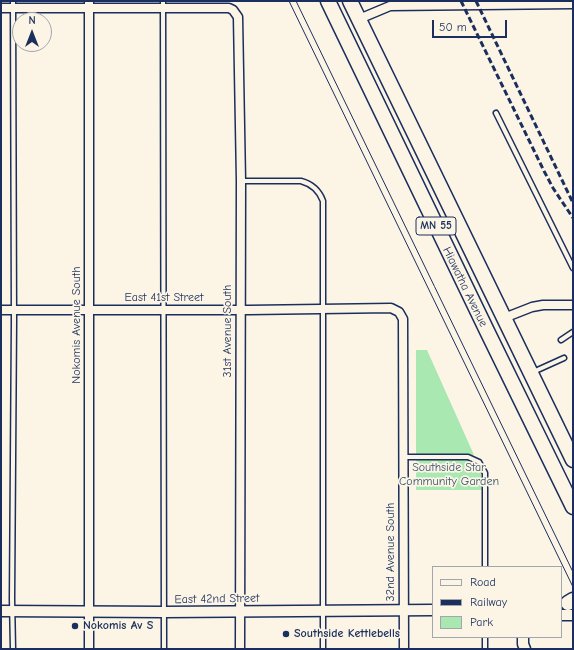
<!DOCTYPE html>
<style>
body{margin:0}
#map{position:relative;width:574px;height:650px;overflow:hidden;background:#fcf5e5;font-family:"Comic Neue",sans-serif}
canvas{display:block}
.frame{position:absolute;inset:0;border:2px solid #1b2f5e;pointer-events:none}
.legend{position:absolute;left:432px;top:566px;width:130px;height:72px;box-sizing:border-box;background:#fcf5e5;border:1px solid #a2a6af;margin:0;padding:5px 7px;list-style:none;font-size:12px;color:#1b2f5e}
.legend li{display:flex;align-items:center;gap:8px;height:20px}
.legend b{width:20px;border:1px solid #a2a6af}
.north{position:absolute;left:12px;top:12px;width:40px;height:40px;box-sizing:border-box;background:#fcf5e5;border:1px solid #a2a6af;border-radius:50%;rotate:0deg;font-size:11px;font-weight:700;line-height:16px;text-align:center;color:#1b2f5e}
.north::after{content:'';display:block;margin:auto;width:14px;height:18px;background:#1b2f5e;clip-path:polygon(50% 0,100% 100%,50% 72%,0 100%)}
.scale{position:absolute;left:432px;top:20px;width:75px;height:18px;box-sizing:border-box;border:2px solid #1b2f5e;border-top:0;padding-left:5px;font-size:12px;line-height:14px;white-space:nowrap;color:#1b2f5e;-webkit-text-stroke:3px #fcf5e5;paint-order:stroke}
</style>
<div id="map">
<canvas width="574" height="650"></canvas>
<div class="frame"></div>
<ul class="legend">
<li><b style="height:5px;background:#fcf5e5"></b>Road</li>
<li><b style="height:5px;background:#1b2f5e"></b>Railway</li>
<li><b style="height:11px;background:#a9e8b0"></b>Park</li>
</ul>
<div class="north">N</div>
<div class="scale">50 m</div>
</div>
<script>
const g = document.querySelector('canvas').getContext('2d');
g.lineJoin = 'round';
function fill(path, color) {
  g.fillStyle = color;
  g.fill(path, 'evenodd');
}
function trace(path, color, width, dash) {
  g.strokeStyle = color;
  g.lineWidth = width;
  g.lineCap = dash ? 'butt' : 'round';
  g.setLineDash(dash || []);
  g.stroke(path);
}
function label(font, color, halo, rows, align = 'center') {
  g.font = font + ' "Comic Neue",sans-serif';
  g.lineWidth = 3.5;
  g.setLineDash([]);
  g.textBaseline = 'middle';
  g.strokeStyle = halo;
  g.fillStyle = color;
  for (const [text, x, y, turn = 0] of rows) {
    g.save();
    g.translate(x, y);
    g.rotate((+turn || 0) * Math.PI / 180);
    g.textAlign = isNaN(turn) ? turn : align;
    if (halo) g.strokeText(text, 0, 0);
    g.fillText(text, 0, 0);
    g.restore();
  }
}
const green = new Path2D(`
 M416 350H427L474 455 467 454H416Z
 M416 459H467L476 464 481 473 482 490H416Z`);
const service = new Path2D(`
 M13 1 14 321 12 599 13 649
 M163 1 164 649
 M496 113 573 268
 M241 181H301C312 184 319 190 323 201V649
 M561 340 573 332
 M533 372 564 358
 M403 457H468L479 462 485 473V567
 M485 649V637`);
const minor = new Path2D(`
 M89 1V649
 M1 8H229L233 10 238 17 241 181 240 649
 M359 19 390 6 573 4
 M1 310H249L391 308 399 312 403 319 404 649
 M504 318 532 307 543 305H573`);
const tertiary = new Path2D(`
 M1 611 164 612 433 610
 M561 615H573
 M523 637V644L525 649`);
const trunk = new Path2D(`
 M328 1 487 331 573 507
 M350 1 573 460
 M568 603 573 600`);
const tram = new Path2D(`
 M289 1 573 587
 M296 1 573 572`);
const rail = new Path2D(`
 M461 1 544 171 553 188 573 218
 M476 1 573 203`);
const markers = [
 [75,626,4,"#1b2f5e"],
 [286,634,4,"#1b2f5e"]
];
const shields = [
 [436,226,40]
];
const shieldNames = [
 ["MN 55",436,226]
];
const streetNames = [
 ["Hiawatha Avenue",465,287,64],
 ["East 41st Street",164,298],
 ["Nokomis Avenue South",77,325,-90],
 ["31st Avenue South",228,331,-90],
 ["32nd Avenue South",391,552,-90],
 ["East 42nd Street",217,599,-1]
];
const parkNames = [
 ["Southside Star",449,468],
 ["Community Garden",449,482]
];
const poiNames = [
 ["Nokomis Av S",83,626],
 ["Southside Kettlebells",294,634]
];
fill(green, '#a9e8b0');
trace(service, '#1b2f5e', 7);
trace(minor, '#1b2f5e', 11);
trace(tertiary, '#1b2f5e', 13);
trace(trunk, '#1b2f5e', 17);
trace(service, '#fcf5e5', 4);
trace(minor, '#fcf5e5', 8);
trace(tertiary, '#fcf5e5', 10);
trace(trunk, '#fcf5e5', 14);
trace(tram, '#1b2f5e', 1);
trace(rail, '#1b2f5e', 3, [6, 3]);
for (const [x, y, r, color] of markers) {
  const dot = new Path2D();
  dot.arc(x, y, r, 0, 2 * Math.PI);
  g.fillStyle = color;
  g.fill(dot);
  trace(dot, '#fcf5e5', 1.5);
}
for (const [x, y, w] of shields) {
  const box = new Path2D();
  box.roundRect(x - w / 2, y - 9, w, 18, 3);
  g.fillStyle = '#fcf5e5';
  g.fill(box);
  trace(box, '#1b2f5e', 1);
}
label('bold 11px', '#1b2f5e', null, shieldNames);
label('12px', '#1b2f5e', '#fcf5e5', streetNames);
label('12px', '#37546e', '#fcf5e5', parkNames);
label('bold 12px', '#1b2f5e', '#fcf5e5', poiNames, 'left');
</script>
